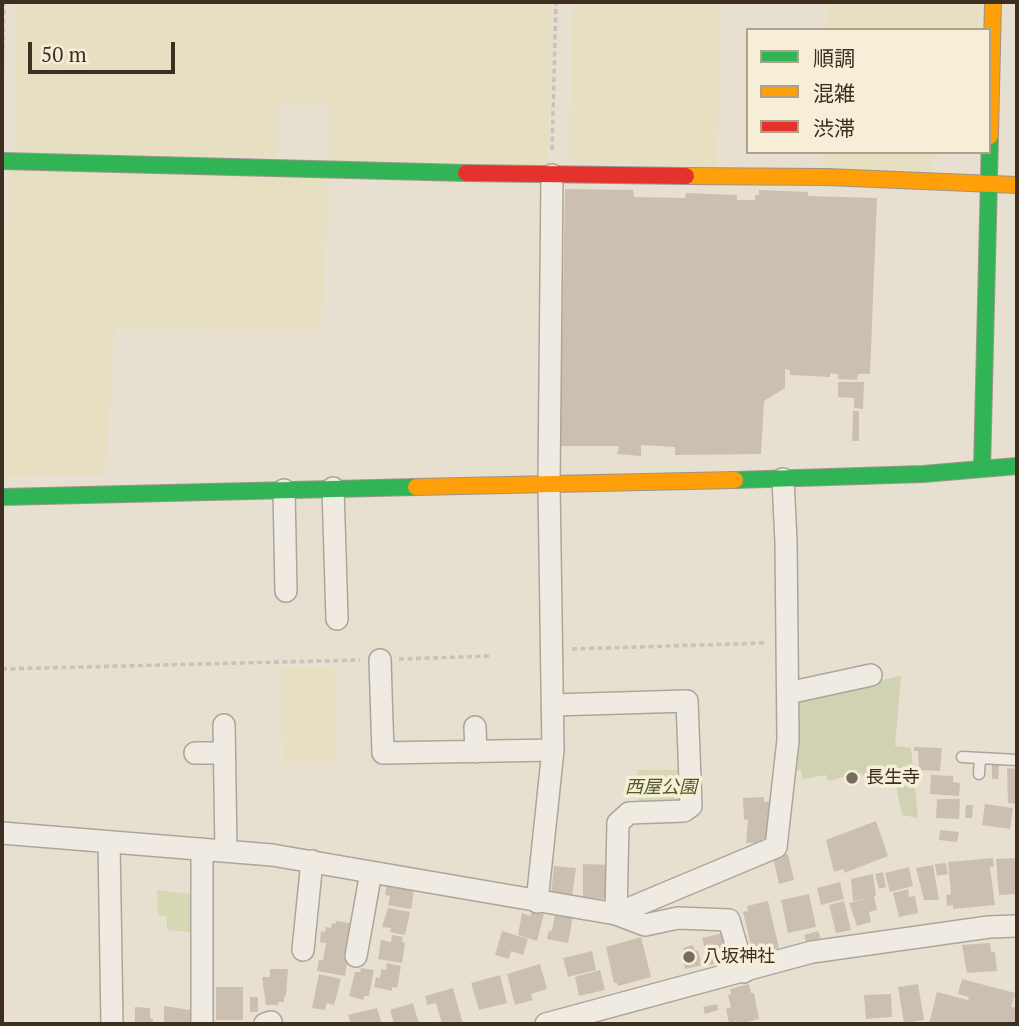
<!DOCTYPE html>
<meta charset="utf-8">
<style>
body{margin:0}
#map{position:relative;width:1019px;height:1026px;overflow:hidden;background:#e7e0d1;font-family:"PT Serif","Noto Sans JP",serif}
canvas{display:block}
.frame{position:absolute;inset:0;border:4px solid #3d2e20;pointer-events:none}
.legend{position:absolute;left:746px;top:28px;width:245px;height:126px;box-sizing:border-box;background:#f7eed8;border:2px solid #ada18e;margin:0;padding:9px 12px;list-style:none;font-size:21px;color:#3d2e20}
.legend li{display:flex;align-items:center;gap:14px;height:35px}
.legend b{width:35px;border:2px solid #ada18e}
.scale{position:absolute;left:28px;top:42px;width:147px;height:32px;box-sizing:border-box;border:4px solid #3d2e20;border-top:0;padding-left:9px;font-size:21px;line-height:24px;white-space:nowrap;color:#3d2e20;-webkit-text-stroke:5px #f7eed8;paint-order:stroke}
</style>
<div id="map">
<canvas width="1019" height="1026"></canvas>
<div class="frame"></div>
<ul class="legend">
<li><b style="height:9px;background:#30b455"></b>順調</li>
<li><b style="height:9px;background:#ff9f0a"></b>混雑</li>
<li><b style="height:9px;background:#e5322d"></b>渋滞</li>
</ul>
<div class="scale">50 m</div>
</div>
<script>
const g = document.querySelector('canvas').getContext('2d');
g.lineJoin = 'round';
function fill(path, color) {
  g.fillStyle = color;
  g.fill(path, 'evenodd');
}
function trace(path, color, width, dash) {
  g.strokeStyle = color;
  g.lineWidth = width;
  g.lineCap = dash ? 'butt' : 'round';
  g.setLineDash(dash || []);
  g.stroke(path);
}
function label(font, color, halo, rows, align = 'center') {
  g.font = font + ' "PT Serif","Noto Sans JP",serif';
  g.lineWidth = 7;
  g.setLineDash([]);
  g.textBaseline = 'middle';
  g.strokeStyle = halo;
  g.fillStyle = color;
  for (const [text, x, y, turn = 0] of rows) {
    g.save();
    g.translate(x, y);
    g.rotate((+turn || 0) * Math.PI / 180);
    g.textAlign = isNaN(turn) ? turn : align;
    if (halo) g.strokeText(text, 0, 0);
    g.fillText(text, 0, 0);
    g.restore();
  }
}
const farmland = new Path2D(`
 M17 2H552L548 165 330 161V105L278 104V157L14 153Z
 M573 2H720L717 168 569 161Z
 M828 2H981L979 30H827Z
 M822 152H934L933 171 821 168Z
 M10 167 329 178 321 330 115 328 105 475 2 477Z
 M280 667H335L337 761H283Z`);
const green = new Path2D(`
 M637 770H685V801L638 807Z
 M157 890 200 895V933L167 930V916L158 915Z`);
const cemetery = new Path2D(`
 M900 676 901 677 895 746 911 748 918 818 902 815 892 767 863 776 861 773 828 781 826 775 803 779 801 770 792 771 794 700Z`);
const building = new Path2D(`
 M565 189 633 190 634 197 685 198 686 193 737 195V200H755V195H759V190L808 192V196L877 198 870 374H858L857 380 838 379V374L830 373V377L790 375V370L785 369V388L764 401 761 454 675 455V447L641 445V456L617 454 619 446H560Z
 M838 382H864L863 409 854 408V398L838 397Z
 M853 411H859V441H852Z
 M914 747 942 748 940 771 919 770 918 751H914Z
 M992 765H999L998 779H992Z
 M1007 768 1017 769V804L1008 803Z
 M931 775 953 776V782L960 783 959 796 930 794Z
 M764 797V802L773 801 768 839H762V843H746L748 819 744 820 743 798Z
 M937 799H960L959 819 936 818Z
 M985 804 1013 808 1010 829 982 825Z
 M966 805H973L972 818H965Z
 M876 821 888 856 844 873V869L834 872 826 840Z
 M940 830 959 832 957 842 939 840Z
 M788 854 794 880 779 884 773 858Z
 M993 858 994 867H990L995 905 953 909V905L947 906 946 895 951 894 948 862Z
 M1015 858 1017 894 999 895 996 859Z
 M946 863 948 874 937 876 935 864Z
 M583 864 610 865 609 899 583 898Z
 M933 865 939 900H924L916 868Z
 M554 866 576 868 572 896 551 894Z
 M909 867 913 886 890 892 885 873Z
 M883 872 886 887 879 889 875 874Z
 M873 874 876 896H874L877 910 869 912 871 922 857 926 849 903 868 898 853 901 851 879Z
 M840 882 844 899 821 905 817 888Z
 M387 883 409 887V889L414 890 411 909 388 905 390 896 385 895Z
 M908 889 909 897 915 896 918 913 899 917 893 893Z
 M809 894 816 927 788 933 781 900Z
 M768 901 779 948 758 953 755 944 751 945 743 912 748 911 747 906Z
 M844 901 851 930 836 933 829 905Z
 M388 908 410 912 405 935 394 933 390 932 391 928 382 927Z
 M532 911 544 914 537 941 518 935 522 913 530 916Z
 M555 914 573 916 568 943 547 939 549 930 552 931Z
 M336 921 350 923 349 929 352 930 345 976 317 971 319 960H323L326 943 320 942 321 931 325 932 326 927 331 928 332 923 336 924Z
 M502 931 528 939 523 955 511 951 509 959 495 955Z
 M818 931 821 938 806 942 804 935Z
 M724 933 731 959 709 965 702 938Z
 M392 935 403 937 402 942 405 943 402 963 378 959 381 940 391 942Z
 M641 937 651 977 618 986 617 983H614L606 947Z
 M990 943 991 952H995L997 971 967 973 962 945Z
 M693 945 695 951 698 950 702 965 685 969 682 954H685L683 948Z
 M592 951 596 970 568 977 563 958Z
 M387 963 401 966 397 988 392 987V991L374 987 376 977 380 978 381 969 386 970Z
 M540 964 547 989 531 994 533 1000 515 1005 507 974Z
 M361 968 374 970 369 996H364V1000L349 996 355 972H360Z
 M270 969H288L286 996 284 997V1002H278V1005H266L262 977H270Z
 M600 970 605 990 579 996 575 977Z
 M319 974 341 979 334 1005 327 1003 325 1010 312 1008Z
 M500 975 507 1003 479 1010 471 983Z
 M962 979 1015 993 1011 1007 1017 1008V1024H929L937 992 968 1000 969 997 958 994Z
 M749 984 751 993H754L759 1019 739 1024 736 1021 729 1023 726 1009 731 1007 728 995 731 994 730 989Z
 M918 984 924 1020 904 1023 898 987Z
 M216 987H243V1020H216Z
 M453 988 463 1024H442L436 1003 427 1005 425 996Z
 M891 994 892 1017 866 1019 864 995Z
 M250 997H258V1012H250Z
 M413 1003 419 1024H394L390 1010Z
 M717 1004 718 1010 705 1014 703 1007Z
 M164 1006 190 1010V1024H164Z
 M135 1007 150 1008V1018L153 1019V1024H135Z
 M377 1008 382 1024H351L348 1015Z`);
const path = new Path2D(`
 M2 100 4 2
 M552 150 556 2
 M572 649 767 643
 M399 659 490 656
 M2 669 360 660`);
const lane = new Path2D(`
 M962 757 1017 760
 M979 774 980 758`);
const street = new Path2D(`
 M333 488 337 619
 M284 490 286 591
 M380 660 383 753 553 750
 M788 693 871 675
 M553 705 687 701 691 806 684 811 629 813 618 823 616 914 776 847 788 740 786 542 783 479
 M224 725 226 850
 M475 727 476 752
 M195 753H224
 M2 833 272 855 616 914 645 925 678 918 729 920 744 972
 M109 842 112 1024
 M537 902 553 750 549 484 552 175
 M303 950 312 861
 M356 956 371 872
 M202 1024V849
 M265 1024 271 1022
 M546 1024 812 952 989 927 1017 926`);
const fast = new Path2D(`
 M2 161 466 173
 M982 469 990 136
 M735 480 923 474 1017 466
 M2 497 416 487`);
const slow = new Path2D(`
 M990 136 993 2
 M686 176 827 177 1017 185
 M416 487 735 480`);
const jam = new Path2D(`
 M466 173 686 176`);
const markers = [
 [852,778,7,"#786c5e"],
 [689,957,7,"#786c5e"]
];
const poiNames = [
 ["長生寺",866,778],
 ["八坂神社",703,957]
];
const parkNames = [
 ["西屋公園",661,788]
];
fill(farmland, '#e6dfc2');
fill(green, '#d6d7b3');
fill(cemetery, '#d1d1b3');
fill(building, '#cbbfb2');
trace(lane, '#ada599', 13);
trace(street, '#ada599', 24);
trace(fast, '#9c958a', 18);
trace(slow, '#9c958a', 18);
trace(jam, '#9c958a', 18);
trace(path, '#c8c2b9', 3.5, [5, 3.5]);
trace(lane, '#efebe3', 10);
trace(street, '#efebe3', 21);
trace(fast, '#30b455', 16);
trace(slow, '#ff9f0a', 16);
trace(jam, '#e5322d', 16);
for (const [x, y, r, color] of markers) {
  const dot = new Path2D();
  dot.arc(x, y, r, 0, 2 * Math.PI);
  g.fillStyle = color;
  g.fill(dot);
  trace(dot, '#f7eed8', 2.5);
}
label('18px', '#3d2e20', '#f7eed8', poiNames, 'left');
label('italic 18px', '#4d5a26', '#f7eed8', parkNames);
</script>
